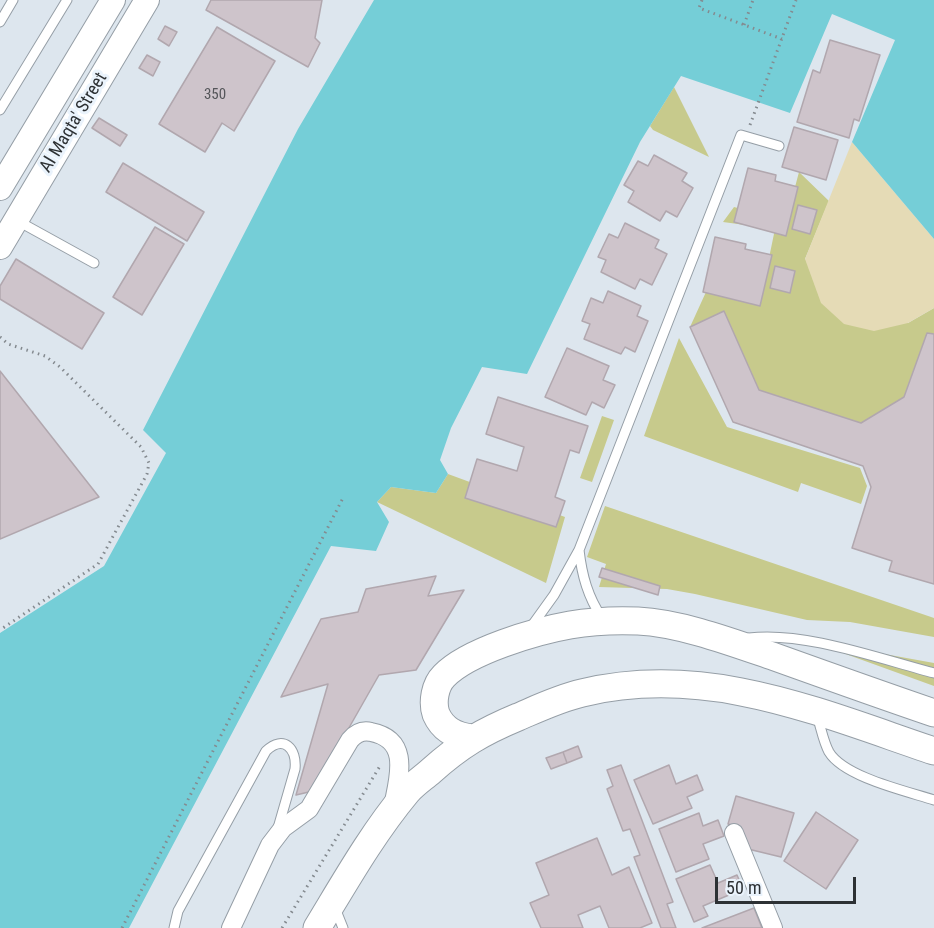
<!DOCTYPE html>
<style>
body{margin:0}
#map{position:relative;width:934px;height:928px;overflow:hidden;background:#dde6ee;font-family:"Roboto Condensed",sans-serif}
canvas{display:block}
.scale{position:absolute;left:715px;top:877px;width:141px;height:27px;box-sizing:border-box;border:3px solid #2d3134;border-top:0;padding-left:8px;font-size:18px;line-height:21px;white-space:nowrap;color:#2d3134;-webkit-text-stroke:4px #eaf3fc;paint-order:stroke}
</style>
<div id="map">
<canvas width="934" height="928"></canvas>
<div class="scale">50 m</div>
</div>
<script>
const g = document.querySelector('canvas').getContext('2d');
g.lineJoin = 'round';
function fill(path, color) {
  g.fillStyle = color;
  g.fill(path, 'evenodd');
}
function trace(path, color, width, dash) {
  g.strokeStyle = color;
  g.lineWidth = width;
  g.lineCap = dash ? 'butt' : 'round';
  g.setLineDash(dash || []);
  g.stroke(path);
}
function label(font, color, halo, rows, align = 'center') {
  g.font = font + ' "Roboto Condensed",sans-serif';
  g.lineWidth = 6;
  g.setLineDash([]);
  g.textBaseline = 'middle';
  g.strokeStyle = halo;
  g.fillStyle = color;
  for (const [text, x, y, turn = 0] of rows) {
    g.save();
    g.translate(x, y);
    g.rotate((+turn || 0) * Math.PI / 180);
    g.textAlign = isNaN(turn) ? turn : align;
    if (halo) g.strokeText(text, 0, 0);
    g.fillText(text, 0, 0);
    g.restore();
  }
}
const green = new Path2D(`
 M674 87 709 157 653 130 650 126Z
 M799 172 829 201 805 259 908 323 934 308V334L927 333 904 397 861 423 759 390 724 312 690 327 711 281 763 287 775 229 723 222 734 207 786 221Z
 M679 338 727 427 860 468 867 486 861 504 801 483 798 492 644 436Z
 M602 416 614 420 592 482 580 478Z
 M448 474 565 517 546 583 377 502 391 487 436 493Z
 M605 506 934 618V637L850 622 807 620 695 594 667 589 599 587 606 564 587 557Z
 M807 640 934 663V686Z`);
const sand = new Path2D(`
 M852 142 934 239V308L908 323 874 331 844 324 821 303 805 259Z`);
const water = new Path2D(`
 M374 0H934V239L852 142 895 40 832 14 790 113 681 76 640 142 527 374 482 367 451 428 440 460 448 474 436 493 391 487 377 502 389 522 376 551 331 546 129 928H0V633L104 566 166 453 143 430 298 129Z`);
const building = new Path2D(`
 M211 0H322L315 38 320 43 308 67 206 10Z
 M165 26 177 32 169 46 158 39Z
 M217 27 275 61 234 131 222 123 205 152 159 124Z
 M830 40 880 55 859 121 854 119 849 138 797 122 813 70 820 73Z
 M147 55 160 62 153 76 139 68Z
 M99 118 127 135 120 146 92 128Z
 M794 127 838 140 826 180 782 167Z
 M654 155 687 173 682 181 693 188 677 217 666 211 660 221 628 202 634 191 624 185 638 161 648 166Z
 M123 163 204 212 187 241 106 192Z
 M748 168 776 175 775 181 798 187 786 236 734 222Z
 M798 205 817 210 810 234 792 229Z
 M625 223 659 240 655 248 667 254 652 285 640 279 635 289 601 272 606 260 598 257 609 234 618 238Z
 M155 227 184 244 142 315 113 297Z
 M715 237 746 244 745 249 772 255 760 306 703 292Z
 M16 259 104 313 82 349 0 299V286Z
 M775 266 795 271 790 293 770 288Z
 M608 291 641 306 637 316 648 321 635 352 625 347 621 354 584 339 590 324 582 321 591 298 603 303Z
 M724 311 759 390 861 423 904 397 927 333 934 334V584L889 571 892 561 852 548 871 487 863 466 733 422 690 327Z
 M567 348 609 366 603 380 615 385 604 408 592 402 586 415 545 397Z
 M0 371 99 497 0 539Z
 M498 397 588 426 579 453 570 450 555 497 565 501 556 527 465 498 477 459 517 471 524 447 486 434Z
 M602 568 660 586 658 595 599 577Z
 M436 576 428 596 464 590 416 670 379 675 313 791 296 795 328 684 281 697 321 619 358 612 366 589Z
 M578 746 582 757 567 763 563 752Z
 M563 752 567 763 551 769 546 758Z
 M621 765 673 902 667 904 676 928H661L634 857 640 855 630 829 623 831 607 789 613 786 607 770Z
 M669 765 676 784 697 775 703 790 687 797 692 808 653 824 634 780Z
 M736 796 794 813 781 857 748 849 737 827 728 824Z
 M816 812 858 840 826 889 784 861Z
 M699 813 703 826 718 820 724 836 703 844 709 859 676 872 659 829Z
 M597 838 612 875 629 867 652 923 640 928H609L600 906 578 915 583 928H541L530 903 549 895 536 863Z
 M710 865 718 883 737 875 743 889 703 906 708 916 694 922 676 879Z
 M754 908 762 928H702Z`);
const path = new Path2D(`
 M702 0 699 8 782 39
 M744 25 753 0
 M750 125 796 0
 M0 337 8 344 45 356 60 367 141 447 149 463 147 474 98 564 0 630
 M122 928 343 498
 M282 928 380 766`);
const service = new Path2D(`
 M0 22 13 0
 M0 110 67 0
 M16 220 94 263
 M579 550C582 576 588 597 602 618
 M531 627 554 595 579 550 741 135 779 146
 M749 638C804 631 880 659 934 673
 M817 716C821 727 823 741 829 752 844 777 906 791 934 800
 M335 908 343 928
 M174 928 178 911 266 751C284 734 297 749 295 769L278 828`);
const minor = new Path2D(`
 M734 833 773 928
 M231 928 270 845 283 828 309 809 350 740C356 733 363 730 371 732 412 740 398 779 393 807`);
const tertiary = new Path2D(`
 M0 188 113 0
 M0 247 147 0`);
const secondary = new Path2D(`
 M472 738C456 736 443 730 436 714 432 702 435 685 444 676 468 651 536 631 570 625 593 621 615 620 638 621 681 623 734 643 775 657 828 676 881 695 934 713
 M317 928C345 882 372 834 407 792 414 784 423 778 431 771 460 745 482 732 518 717 539 708 560 698 582 693 706 663 818 712 934 751`);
const numberNames = [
 ["350",215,95]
];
const streetNames = [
 ["Al Maqta' Street",74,123,-59]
];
fill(green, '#c7ca8c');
fill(sand, '#e5dbb6');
fill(water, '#75ced7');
fill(building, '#cec4cb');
trace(building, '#b1a7ae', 1.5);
trace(service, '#959ea6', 11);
trace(minor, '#959ea6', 20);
trace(tertiary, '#959ea6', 26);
trace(secondary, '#959ea6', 29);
trace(path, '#848a8f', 3, [1.5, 4.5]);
trace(service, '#fff', 9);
trace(minor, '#fff', 18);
trace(tertiary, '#fff', 24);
trace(secondary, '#fff', 27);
label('15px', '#55565a', null, numberNames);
label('18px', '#2d3134', '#eaf3fc', streetNames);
</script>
